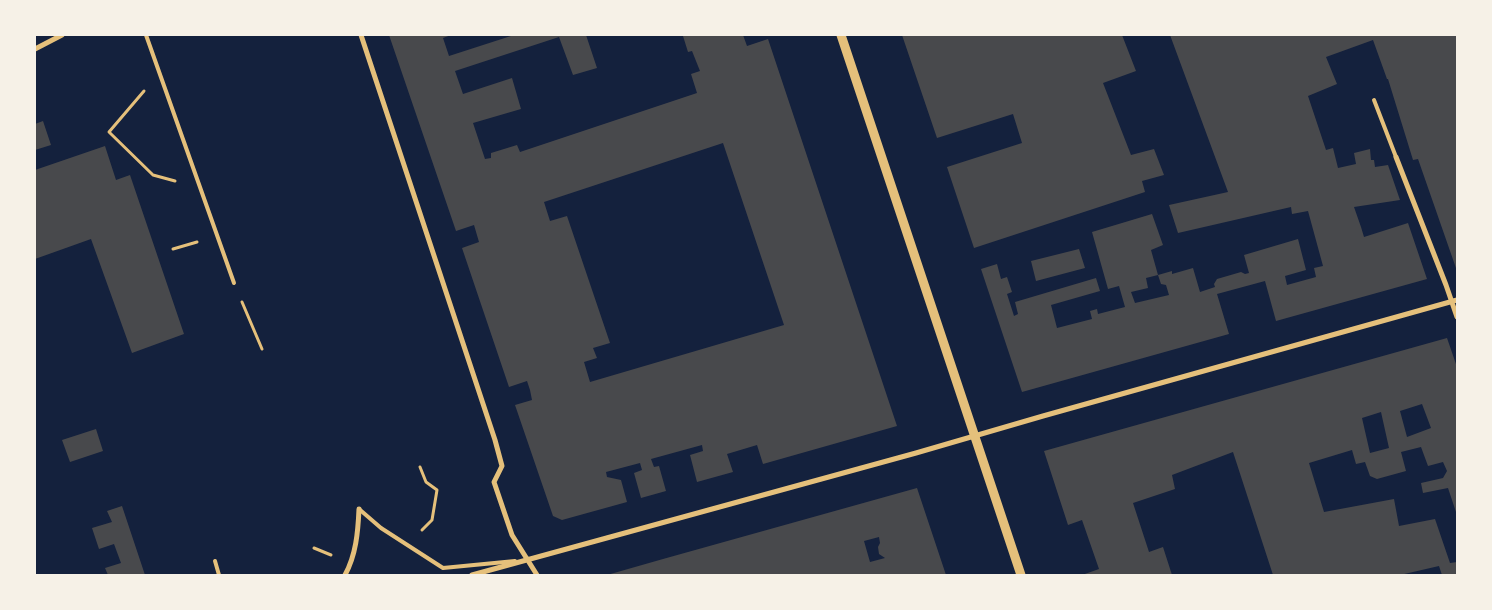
<!DOCTYPE html>
<style>
body{margin:0}
#map{position:relative;width:1492px;height:610px;overflow:hidden;background:#14213d;font-family:Barlow,sans-serif}
canvas{display:block}
.frame{position:absolute;inset:0;border:36px solid #f6f1e7;pointer-events:none}
</style>
<div id="map">
<canvas width="1492" height="610"></canvas>
<div class="frame"></div>
</div>
<script>
const g = document.querySelector('canvas').getContext('2d');
g.lineJoin = 'round';
function fill(path, color) {
  g.fillStyle = color;
  g.fill(path, 'evenodd');
}
function trace(path, color, width, dash) {
  g.strokeStyle = color;
  g.lineWidth = width;
  g.lineCap = dash ? 'butt' : 'round';
  g.setLineDash(dash || []);
  g.stroke(path);
}
const building = new Path2D(`
 M389 35H451L443 38 449 56 514 35H586L597 68 573 75 559 37 455 71 463 94 512 78 521 109 473 123 485 159 491 158V153L517 145 520 152 697 93 691 74 700 71 692 51 688 52 683 36 743 35 747 46 768 39 897 426 763 464 757 445 727 454 733 472 697 482 690 455 703 451 702 445 651 459 654 467 659 466 666 491 641 498 634 473 642 470 640 463 606 472 607 477 621 480 627 502 562 520 553 516 515 405 532 400 530 390 527 381 509 387 462 248 479 242 474 225 456 231ZM723 143 784 325 590 382 584 362 597 358 593 348 610 343 567 216 550 221 544 202Z
 M902 35H1122L1136 71 1103 83 1131 155 1154 149 1164 175 1142 181 1145 192 974 248 947 167 1022 143 1013 114 937 138Z
 M1170 35H1457V271L1418 159 1413 160 1388 79H1387L1373 40 1326 57 1337 84 1308 96 1326 150 1333 148 1338 168 1356 164 1354 153 1370 149 1371 160H1374L1375 167 1388 165 1400 200 1354 207 1361 227 1364 237 1408 223 1427 279 1276 321 1265 281 1217 294 1229 334 1022 392 981 269 997 264 1001 279 1007 277 1012 292 1007 294 1014 316 1018 314 1015 302 1096 278 1100 291 1051 305 1057 328 1092 319 1090 311 1097 309 1098 314 1125 307 1119 286 1108 289 1092 232 1152 214 1163 245 1151 250 1158 275 1146 278 1148 288 1131 292 1135 303 1169 295 1166 285 1161 284 1158 275 1172 271V274L1193 268 1200 292 1215 287 1214 284 1217 279 1241 272 1245 274 1249 273 1244 255 1298 239 1306 270 1285 276 1287 285 1316 277 1314 268 1323 266 1308 211 1292 214 1291 207 1178 233 1169 205 1228 192Z
 M43 121 51 145 35 150V124Z
 M105 146 116 180 130 175 184 334 132 353 91 239 35 259V170Z
 M1079 249 1085 268 1036 281 1031 261Z
 M1447 338 1457 367V515L1448 488 1423 493 1421 483 1443 478 1447 471 1443 462 1428 466 1421 447 1401 452 1406 471 1377 479 1370 476 1365 462 1356 464 1352 450 1309 463 1324 512 1394 499 1399 526 1435 519 1450 563 1457 562V575H1442L1439 566 1400 575H1273L1233 452 1172 475 1175 489 1133 503 1149 552 1163 547 1172 575H1082L1099 569 1082 520 1068 525 1044 451ZM1422 404 1431 428 1407 437 1400 411ZM1381 412 1389 448 1370 453 1362 418Z
 M96 429 103 451 70 462 62 440Z
 M917 488 946 575H607L663 559ZM879 537 880 543 878 547 879 554 885 558 870 562 864 541Z
 M122 506 145 575H108L105 568 121 563 114 544 99 549 92 528 112 522 107 511Z`);
const path = new Path2D(`
 M144 91 109 132 153 175 175 181
 M173 249 197 242
 M242 302 262 349
 M420 467 426 482 437 490 432 520 422 530
 M314 548 331 555`);
const service = new Path2D(`
 M146 35 234 283
 M1374 100 1396 157
 M359 509 381 528 443 568 515 561
 M215 561 219 575`);
const minor = new Path2D(`
 M361 35 495 440 502 466 494 482 512 535 537 575
 M35 49 62 35
 M1396 157 1446 285 1457 317
 M345 575C356 555 358 532 359 509
 M472 575 916 453 1043 416 1457 300`);
const tertiary = new Path2D(`
 M841 35 1021 575`);
fill(building, '#48494c');
trace(path, '#e5c07b', 3);
trace(service, '#e5c07b', 4);
trace(minor, '#e5c07b', 5);
trace(tertiary, '#e5c07b', 9);
</script>
